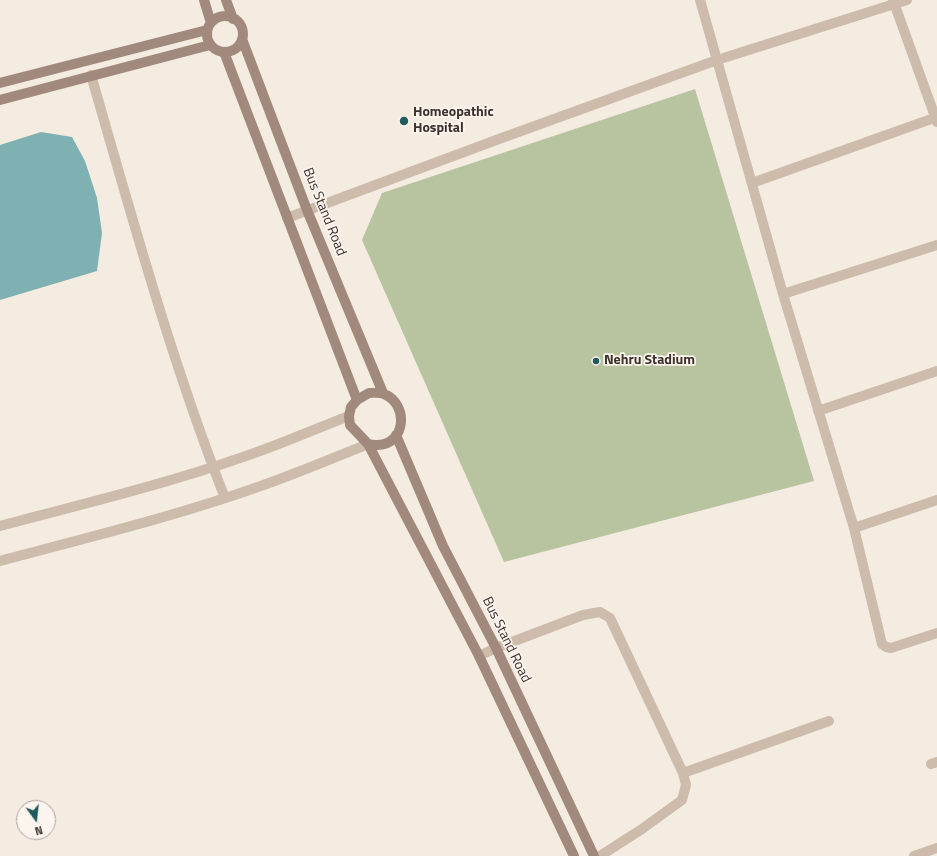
<!DOCTYPE html>
<style>
body{margin:0}
#map{position:relative;width:937px;height:856px;overflow:hidden;background:#f4ebe1;font-family:"Titillium Web",sans-serif}
canvas{display:block}
.north{position:absolute;left:16px;top:800px;width:40px;height:40px;box-sizing:border-box;background:#fbf5ee;border:1px solid #aea6a0;border-radius:50%;rotate:165deg;font-size:11px;font-weight:700;line-height:16px;text-align:center;color:#3b302b}
.north::after{content:'';display:block;margin:auto;width:14px;height:18px;background:#1f5a5e;clip-path:polygon(50% 0,100% 100%,50% 72%,0 100%)}
</style>
<div id="map">
<canvas width="937" height="856"></canvas>
<div class="north">N</div>
</div>
<script>
const g = document.querySelector('canvas').getContext('2d');
g.lineJoin = 'round';
function fill(path, color) {
  g.fillStyle = color;
  g.fill(path, 'evenodd');
}
function trace(path, color, width, dash) {
  g.strokeStyle = color;
  g.lineWidth = width;
  g.lineCap = dash ? 'butt' : 'round';
  g.setLineDash(dash || []);
  g.stroke(path);
}
function label(font, color, halo, rows, align = 'center') {
  g.font = font + ' "Titillium Web",sans-serif';
  g.lineWidth = 3.5;
  g.setLineDash([]);
  g.textBaseline = 'middle';
  g.strokeStyle = halo;
  g.fillStyle = color;
  for (const [text, x, y, turn = 0] of rows) {
    g.save();
    g.translate(x, y);
    g.rotate((+turn || 0) * Math.PI / 180);
    g.textAlign = isNaN(turn) ? turn : align;
    if (halo) g.strokeText(text, 0, 0);
    g.fillText(text, 0, 0);
    g.restore();
  }
}
const green = new Path2D(`
 M695 89 814 481 504 562 362 240 382 193Z`);
const water = new Path2D(`
 M41 132 72 137 85 161 97 198 102 233 97 271 0 300V145Z`);
const lane = new Path2D(`
 M91 75C132 217 171 360 225 498
 M479 656 496 648 583 615 600 612 610 618 683 773 686 785 682 800 642 829 600 856
 M683 773 829 721`);
const street = new Path2D(`
 M893 0 937 122
 M907 0 717 60 783 294 854 528 882 644 886 647 891 648 937 633
 M752 183 937 117
 M287 218 499 139 717 60 700 0
 M783 294 937 245
 M818 411 937 371
 M0 526C83 504 166 484 246 456 281 444 315 429 349 416
 M854 528 937 500
 M0 561C86 538 173 517 258 487 295 474 331 459 368 444
 M931 764 937 762
 M914 856 937 848`);
const secondary = new Path2D(`
 M204 0 211 23
 M226 0 233 19
 M207 34a18 18 0 1 1 36 0a18 18 0 1 1-36 0Z
 M242 39 307 210 383 393
 M224 52 357 400
 M0 83 207 30
 M0 100 210 45
 M369 393C374 393 380 392 384 394 409 404 406 444 378 445 375 445 371 445 368 444L350 425 349 416 351 407 357 400Z
 M396 435 443 546 496 648 594 856
 M368 444 479 656 574 856`);
const markers = [
 [404,121,5,"#1f5a5e"],
 [596,361,4,"#1f5a5e"]
];
const poiNames = [
 ["Homeopathic",413,113],
 ["Hospital",413,129],
 ["Nehru Stadium",604,361]
];
const streetNames = [
 ["Bus Stand Road",324,212,68],
 ["Bus Stand Road",506,640,64]
];
fill(green, '#b8c4a0');
fill(water, '#7fb0b2');
trace(lane, '#cdbbac', 10);
trace(street, '#cdbbac', 10);
trace(secondary, '#a18a7d', 10);
for (const [x, y, r, color] of markers) {
  const dot = new Path2D();
  dot.arc(x, y, r, 0, 2 * Math.PI);
  g.fillStyle = color;
  g.fill(dot);
  trace(dot, '#fbf5ee', 1.5);
}
label('bold 14px', '#3b302b', '#fbf5ee', poiNames, 'left');
label('14px', '#3b302b', '#fbf5ee', streetNames);
</script>
